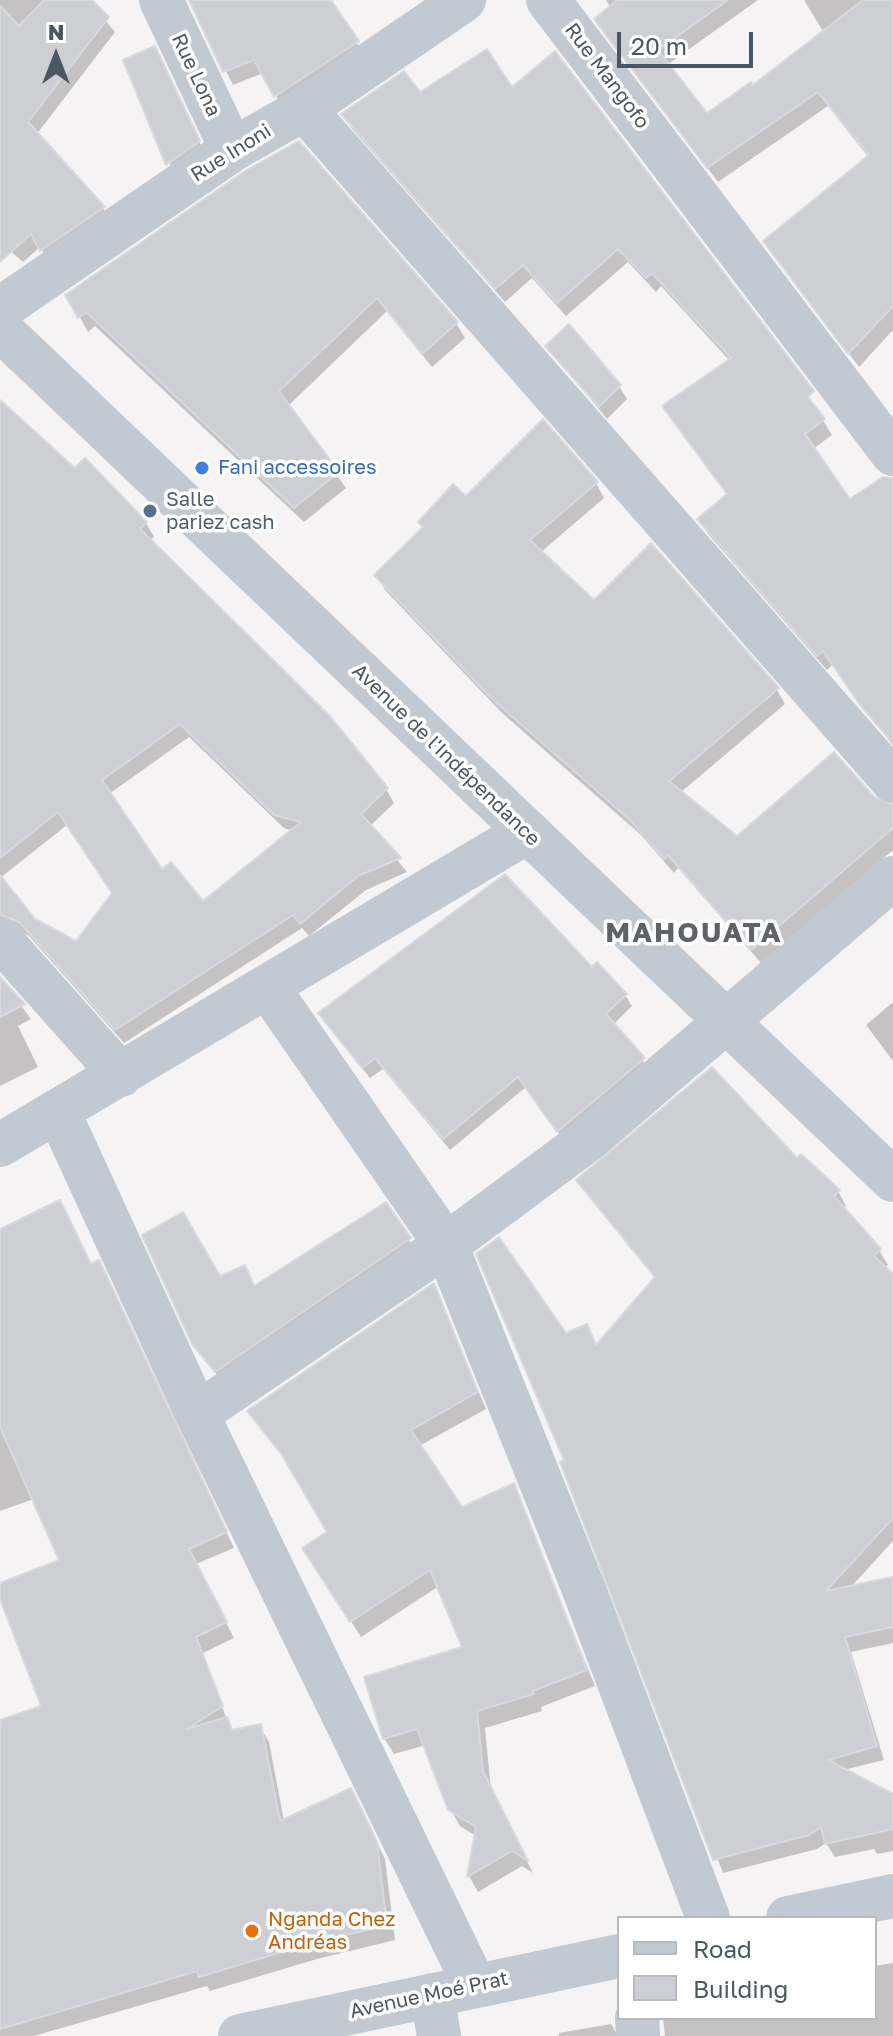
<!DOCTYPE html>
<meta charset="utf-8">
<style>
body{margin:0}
#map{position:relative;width:893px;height:2036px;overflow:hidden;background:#f5f3f3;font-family:"Golos Text",sans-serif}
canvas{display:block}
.legend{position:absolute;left:617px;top:1916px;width:260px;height:104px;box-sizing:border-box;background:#fff;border:2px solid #b7bbc0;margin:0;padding:10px 14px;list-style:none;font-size:24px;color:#4a5661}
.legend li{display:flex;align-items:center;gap:16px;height:40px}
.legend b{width:40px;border:2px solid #b7bbc0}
.north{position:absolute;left:16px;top:16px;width:80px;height:80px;-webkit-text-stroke:6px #fff;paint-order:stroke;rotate:0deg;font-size:22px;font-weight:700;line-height:32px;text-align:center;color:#4a5661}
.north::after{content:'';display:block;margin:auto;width:28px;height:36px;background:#4a5661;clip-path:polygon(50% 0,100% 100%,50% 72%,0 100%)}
.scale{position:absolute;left:617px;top:32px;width:136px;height:36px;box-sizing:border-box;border:4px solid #4a5661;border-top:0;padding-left:10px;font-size:24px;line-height:28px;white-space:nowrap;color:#4a5661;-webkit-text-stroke:6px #fff;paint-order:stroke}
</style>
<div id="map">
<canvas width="893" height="2036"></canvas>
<ul class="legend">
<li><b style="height:10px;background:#c1cad2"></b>Road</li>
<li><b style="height:22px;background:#cdcfd5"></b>Building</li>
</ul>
<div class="north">N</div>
<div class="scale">20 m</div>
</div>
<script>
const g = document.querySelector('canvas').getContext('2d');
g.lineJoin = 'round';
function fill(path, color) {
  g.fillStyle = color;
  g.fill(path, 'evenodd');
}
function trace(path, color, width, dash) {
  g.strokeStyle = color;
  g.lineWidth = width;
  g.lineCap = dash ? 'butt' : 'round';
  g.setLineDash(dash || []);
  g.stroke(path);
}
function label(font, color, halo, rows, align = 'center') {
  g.font = font + ' "Golos Text",sans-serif';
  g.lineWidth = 7;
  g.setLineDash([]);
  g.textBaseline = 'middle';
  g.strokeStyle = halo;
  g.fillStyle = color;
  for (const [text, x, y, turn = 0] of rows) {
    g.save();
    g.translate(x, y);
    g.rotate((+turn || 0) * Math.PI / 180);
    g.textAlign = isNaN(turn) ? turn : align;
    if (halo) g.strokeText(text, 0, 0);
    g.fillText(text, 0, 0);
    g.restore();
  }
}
const shadow = new Path2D(`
 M0 0H89L115 32 36 135 103 208 111 222 50 263 40 247 23 262 0 242Z
 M191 0H333L330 2 365 56 284 110 263 73 233 85Z
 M606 0H758L667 65 707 116 753 88 824 33 804 0H893V330L859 367 765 242 869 158 828 106 718 182 605 35 597 20 611 8Z
 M161 61 205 154 175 175 164 150Z
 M511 90 706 262 823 420 832 435 813 449 849 502 893 497V746L833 664 827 670 708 534 700 520 728 495 673 421 730 361 661 286 656 292 628 262 566 316 532 278 505 302 352 129 344 114 419 94Z
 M246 173 456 323 465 338 432 367 387 311 288 406 346 488 304 522 95 326 88 332 68 295Z
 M548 347 619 386 627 399 607 419Z
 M0 403 75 471 146 523 154 537 149 541 386 789 394 803 370 826 407 872 366 890 309 936 302 928 124 1043 29 936 17 929 0 930ZM189 737 284 828 293 831 202 904 161 872 109 794ZM67 825 114 895 77 943 33 921 0 878Z
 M596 483 604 498 541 552 594 603 777 690 785 704 680 793 737 839 834 755 883 806 893 807V850L761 963 678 868 674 873 641 835 501 712 385 590 377 575 424 528 420 523 466 498Z
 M592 970 625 995 632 1006 613 1025 650 1070 565 1142 526 1087 450 1150 383 1069 370 1078 327 1025Z
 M0 977 31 1019 18 1026 38 1067 0 1086Z
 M892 1003H893V1061L866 1025Z
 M797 1161 838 1191 846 1206 843 1209 879 1250 888 1265 884 1268 893 1277V1541L850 1588 893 1579V1643L851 1652 884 1760 843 1770 893 1796V1851L877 1854 874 1849 835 1857 826 1843 817 1849 723 1873 567 1461 565 1335 586 1326 597 1346 656 1279 579 1180Z
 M386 1205 418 1254 225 1386 194 1343 219 1279 244 1267 255 1288Z
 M0 1230 92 1266 107 1277 234 1548 196 1564 234 1638 203 1653 228 1723 234 1732 260 1727 269 1742 284 1821 359 1806 385 1859 395 1940 317 1959 210 1991 207 1986 34 2036H0V1722L44 1707 0 1593V1585L61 1561 34 1499 0 1511Z
 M434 1286 486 1409 419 1446 462 1510 514 1486 595 1686 541 1707 542 1711 485 1728 491 1790 533 1873 522 1866 478 1892 469 1876 476 1836 460 1826 450 1809 426 1745 394 1754 384 1738 465 1649 439 1586 361 1637 314 1564 330 1532 294 1471 249 1411Z
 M893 1963V2036H665L663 2018H875V1966Z
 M611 2024 618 2036H559V2033Z`);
const building = new Path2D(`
 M44 0H92L109 17 28 122 105 207 40 251 31 234 0 262V6L19 26Z
 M189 0H331L359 41 274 97 254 60 223 72Z
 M617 0H728L658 50 707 113 751 82 753 85 863 0H893V306L848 354 763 241 869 155 818 92 707 168 594 19Z
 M155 46 200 141 166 165 123 60Z
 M487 49 512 87 555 51 814 391 808 397 825 419 805 434 850 499 883 477 893 478V743L860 705 823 651 817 656 697 519 727 494 662 406 731 358 652 273 646 278 618 249 557 303 523 265 495 289 341 114 404 71 420 92Z
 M299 141 458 322 422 354 377 298 279 391 339 472 294 508 86 312 78 318 65 295 245 171Z
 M569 324 621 385 599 407 545 346Z
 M0 400 75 468 85 458 147 522 140 529 329 715 388 788 361 814 401 858 358 876 300 924 293 915 115 1030 19 922 0 915V875L35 919 76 941 112 893 58 812 0 858ZM180 724 274 815 301 822 203 901 171 862 162 869 102 780Z
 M543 419 598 482 530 540 594 600 651 543 779 688 669 781 737 836 834 752 874 797 893 805V828L751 950 668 855 664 859 630 820 490 697 374 575 423 527 418 522 453 484 466 496Z
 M505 874 592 967 597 962 627 994 606 1014 645 1058 557 1132 518 1077 443 1139 375 1058 362 1068 318 1013Z
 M0 977 25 1004 0 1017Z
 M712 1067 797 1158 801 1154 840 1190 834 1196 881 1249 874 1256 893 1274V1518L826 1591 893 1577V1627L845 1637 877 1746 828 1760 893 1794V1829L825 1844 821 1827 809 1835 713 1860 560 1462 564 1460 476 1254 499 1237 566 1333 587 1324 596 1345 655 1277 576 1180Z
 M60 1200 91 1264 99 1260 227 1532 189 1549 227 1622 196 1637 223 1706 187 1729 227 1717 232 1730 261 1724 280 1821 351 1788 377 1842 387 1925 308 1944 199 1977 197 1971 0 2029V1720L41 1706 0 1599V1583L59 1560 0 1427V1229Z
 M386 1202 411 1238 215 1372 192 1344 142 1235 183 1212 220 1276 245 1265 254 1286Z
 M434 1283 478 1392 411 1430 462 1507 514 1483 587 1670 533 1691 534 1694 477 1711 483 1771 528 1861 512 1851 467 1877 476 1827 448 1810 417 1729 383 1739 364 1677 462 1647 430 1570 350 1622 302 1548 327 1532 282 1455 247 1411Z`);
const minor = new Path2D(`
 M161 0 232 150
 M548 0 893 454
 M304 109 893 781
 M0 309 232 150 304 109 464 0
 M0 939 121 1075
 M269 989 446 1245 583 1587 708 1918
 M58 1111 197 1414 474 1984
 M0 1145 527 832
 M197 1414 446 1245 589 1139 893 878
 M432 1995 439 2036
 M637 2018 638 2036`);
const tertiary = new Path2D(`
 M0 329 893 1180
 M788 1918 893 1896
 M240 2036 619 1956`);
const markers = [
 [202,468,8,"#3f7fe0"],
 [150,511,8,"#5c6f8a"],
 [252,1931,8,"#e8710a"]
];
const streetNames = [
 ["Rue Lona",196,75,65],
 ["Rue Mangofo",607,76,53],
 ["Rue Inoni",231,153,-32],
 ["Avenue de l'Indépendance",446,755,44],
 ["Avenue Moé Prat",429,1995,-12]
];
const shopNames = [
 ["Fani accessoires",218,468]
];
const serviceNames = [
 ["Salle",166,500],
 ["pariez cash",166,523]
];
const foodNames = [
 ["Nganda Chez",268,1920],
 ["Andréas",268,1943]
];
const districtNames = [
 ["MAHOUATA",694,933]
];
fill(shadow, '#0003');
fill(building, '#cdcfd5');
trace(building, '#d7d9de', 2);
trace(minor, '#c1cad2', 44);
trace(tertiary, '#c1cad2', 44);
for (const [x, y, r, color] of markers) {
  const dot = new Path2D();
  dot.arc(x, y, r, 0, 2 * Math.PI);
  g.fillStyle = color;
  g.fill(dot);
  trace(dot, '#fff', 3);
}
label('20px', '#4a5661', '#fff', streetNames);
label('20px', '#366cbe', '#fff', shopNames, 'left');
label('20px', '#4e5e75', '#fff', serviceNames, 'left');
label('20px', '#c56008', '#fff', foodNames, 'left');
g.letterSpacing = '2px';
label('bold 28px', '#5f6368', '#fff', districtNames);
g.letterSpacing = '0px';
</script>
